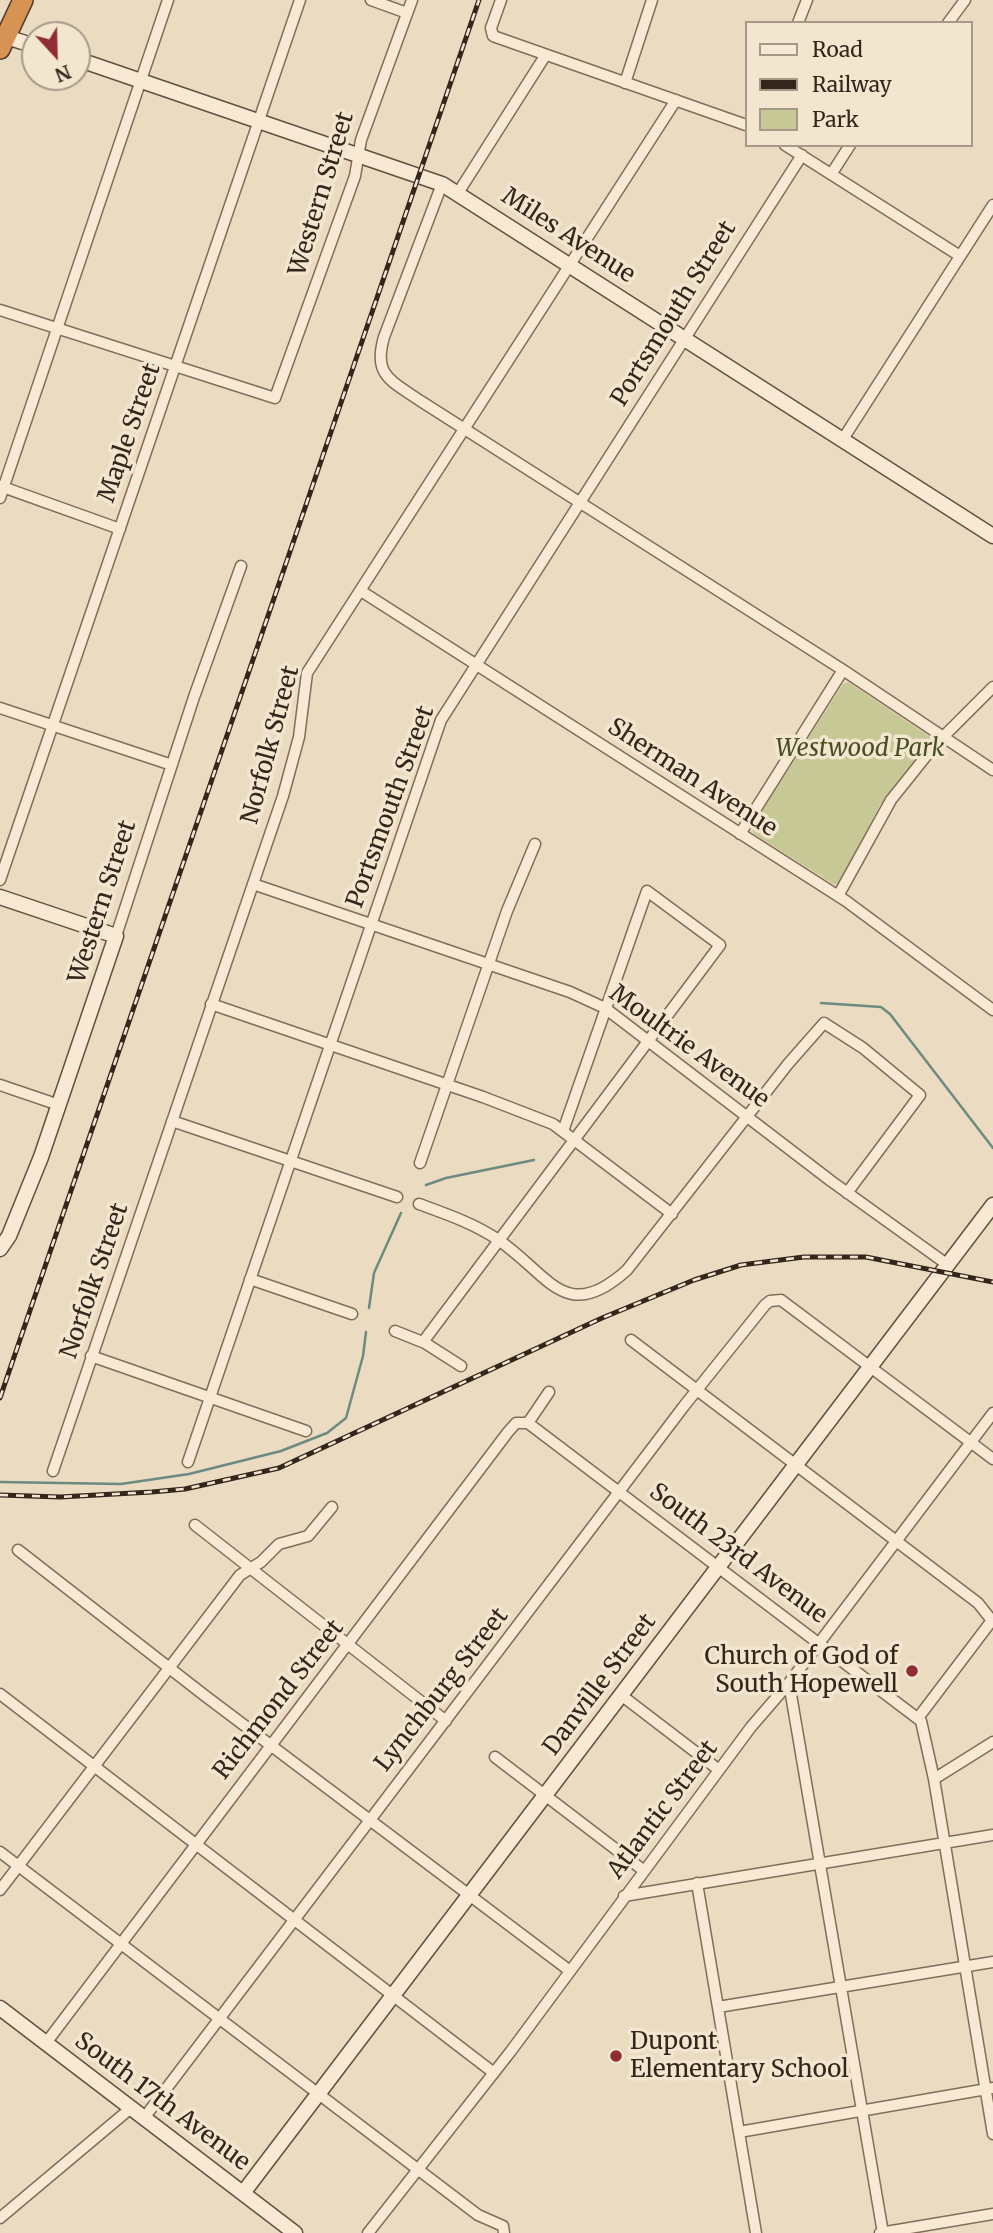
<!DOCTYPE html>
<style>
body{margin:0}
#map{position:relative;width:993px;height:2233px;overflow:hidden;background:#ebdbc0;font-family:Merriweather,serif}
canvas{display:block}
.legend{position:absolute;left:745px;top:21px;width:228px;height:126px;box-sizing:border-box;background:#f3e6cf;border:2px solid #a79988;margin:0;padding:9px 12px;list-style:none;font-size:21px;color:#34261d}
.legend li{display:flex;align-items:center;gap:14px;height:35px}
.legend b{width:35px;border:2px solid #a79988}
.north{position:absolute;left:21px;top:21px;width:70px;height:70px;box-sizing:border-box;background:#f3e6cf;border:2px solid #a79988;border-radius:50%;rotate:158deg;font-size:19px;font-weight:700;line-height:28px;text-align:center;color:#34261d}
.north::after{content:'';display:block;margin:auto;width:24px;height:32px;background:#8f2c35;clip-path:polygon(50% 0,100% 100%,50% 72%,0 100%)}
</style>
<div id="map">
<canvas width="993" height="2233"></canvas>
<ul class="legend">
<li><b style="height:9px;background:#f7e9d3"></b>Road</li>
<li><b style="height:9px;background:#34261d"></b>Railway</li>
<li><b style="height:19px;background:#c6c895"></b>Park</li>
</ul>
<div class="north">N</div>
</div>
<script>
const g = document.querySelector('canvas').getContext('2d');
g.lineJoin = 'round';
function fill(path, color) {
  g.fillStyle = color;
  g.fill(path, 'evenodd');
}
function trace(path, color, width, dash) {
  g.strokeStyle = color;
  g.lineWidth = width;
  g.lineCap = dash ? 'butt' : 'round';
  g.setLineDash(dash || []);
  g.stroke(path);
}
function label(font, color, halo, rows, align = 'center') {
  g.font = font + ' Merriweather,serif';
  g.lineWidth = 7;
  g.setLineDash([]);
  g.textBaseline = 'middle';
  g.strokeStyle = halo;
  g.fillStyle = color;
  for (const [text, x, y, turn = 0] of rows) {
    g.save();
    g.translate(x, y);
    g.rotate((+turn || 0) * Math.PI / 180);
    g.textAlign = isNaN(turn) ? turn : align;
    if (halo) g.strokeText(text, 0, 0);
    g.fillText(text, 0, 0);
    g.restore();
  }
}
const green = new Path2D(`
 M848 682 933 739 880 805 840 883 835 885 754 834 751 828 843 684Z`);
const stream = new Path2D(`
 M821 1003 881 1007 890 1014 993 1148
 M426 1185 446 1178 534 1160
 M369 1308 374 1273 401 1213
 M0 1482 121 1484 189 1474 281 1451 327 1433 346 1418 363 1356 366 1332`);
const street = new Path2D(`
 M371 0 407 13
 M501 0 491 28 493 36 746 125
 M798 23 807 0
 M948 23 965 0
 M625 83 652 0
 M785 145 960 256
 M832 173 850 145
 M442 184 384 337C373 375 390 380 419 400L843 670 993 770
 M458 193 545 56
 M0 310 275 398 355 176 361 140 412 0
 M843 439 993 205
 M0 486 120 529
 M0 498 168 0
 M361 591 846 901 993 1010
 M0 708 172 765
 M740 834 843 670
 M0 880 300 0
 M253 884 570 992 605 1008 831 1181 948 1265
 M838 896 891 800 935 745 993 687
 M116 936 194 697 241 566
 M211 1004 483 1097 553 1124 672 1214
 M0 1085 59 1105
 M172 1121 397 1197
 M420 1163 507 911 535 844
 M419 1204C446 1214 473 1223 497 1239 549 1274 565 1326 627 1270L788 1064 824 1023 863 1048 920 1095 847 1193
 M250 1279 352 1314
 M395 1331 425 1343 461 1366
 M631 1340 978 1603 993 1622
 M423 1342 720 945 647 891 563 1131
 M91 1356 306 1431
 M528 1423 921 1721 934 1779 993 2134
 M188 1462 441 720 802 155
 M53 1471 283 796 299 737 307 673 676 100
 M195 1525 446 1721
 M18 1550 204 1695 570 1971
 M789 1683 883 2233
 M0 1694 494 2073
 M621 1695 719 1770
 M918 1718 993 1619
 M495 1757 643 1870
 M934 1779 993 1742
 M0 1852 478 2215 503 2226 504 2233
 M697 1883 756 2233
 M0 1890 240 1575 261 1562 279 1544 308 1536 332 1507
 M624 1896 993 1835
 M718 2007 993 1962
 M46 2043 508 1432 516 1423H528L549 1392
 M144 2118 684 1406 765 1305 770 1301 781 1300 993 1459
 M739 2132 993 2088
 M0 2218 131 2108
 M368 2233 511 2051 751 1727 789 1683 993 1413
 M880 2233 993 2214`);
const secondary = new Path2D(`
 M0 35 35 46
 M77 59 442 184 993 536
 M0 897 116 936 41 1157 9 1236 0 1249
 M0 2008 295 2233
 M243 2193 993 1205`);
const highway = new Path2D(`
 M0 49 23 0`);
const rail = new Path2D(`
 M0 1398 479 0
 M0 1495 60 1497 152 1492 185 1489 279 1468 602 1318 694 1280 741 1265 804 1257H866L993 1282`);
const markers = [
 [912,1671,7,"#8f2c35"],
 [616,2056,7,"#8f2c35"]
];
const streetNames = [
 ["Western Street",322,194,-73],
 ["Miles Avenue",568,236,33],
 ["Portsmouth Street",674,314,-58],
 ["Maple Street",130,433,-71],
 ["Norfolk Street",271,745,-75],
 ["Sherman Avenue",692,778,33],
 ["Portsmouth Street",391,807,-70],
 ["Western Street",103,902,-72],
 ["Moultrie Avenue",689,1047,36],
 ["Norfolk Street",95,1281,-71],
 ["South 23rd Avenue",738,1554,37],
 ["Danville Street",600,1685,-53],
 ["Lynchburg Street",442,1690,-52],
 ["Richmond Street",279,1700,-52],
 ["Atlantic Street",663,1810,-53],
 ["South 17th Avenue",162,2102,37]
];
const parkNames = [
 ["Westwood Park",860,749]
];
const poiNames = [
 ["Church of God of",898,1657],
 ["South Hopewell",898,1685],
 ["Dupont",630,2042,"left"],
 ["Elementary School",630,2070,"left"]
];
fill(green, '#c6c895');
trace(stream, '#6b8b80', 2.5);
trace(street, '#836c59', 13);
trace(secondary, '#654e3d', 17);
trace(highway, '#513b2e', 22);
trace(street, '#f7e9d3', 10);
trace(secondary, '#f7e9d3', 14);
trace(highway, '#d79354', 19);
trace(rail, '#34261d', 5);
trace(rail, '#f3e6cf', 2.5, [8]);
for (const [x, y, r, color] of markers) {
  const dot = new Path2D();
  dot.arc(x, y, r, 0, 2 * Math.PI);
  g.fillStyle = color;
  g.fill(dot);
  trace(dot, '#f3e6cf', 2.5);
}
label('24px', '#34261d', '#f3e6cf', streetNames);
label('italic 24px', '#484f24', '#f3e6cf', parkNames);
label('24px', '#34261d', '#f3e6cf', poiNames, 'right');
</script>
